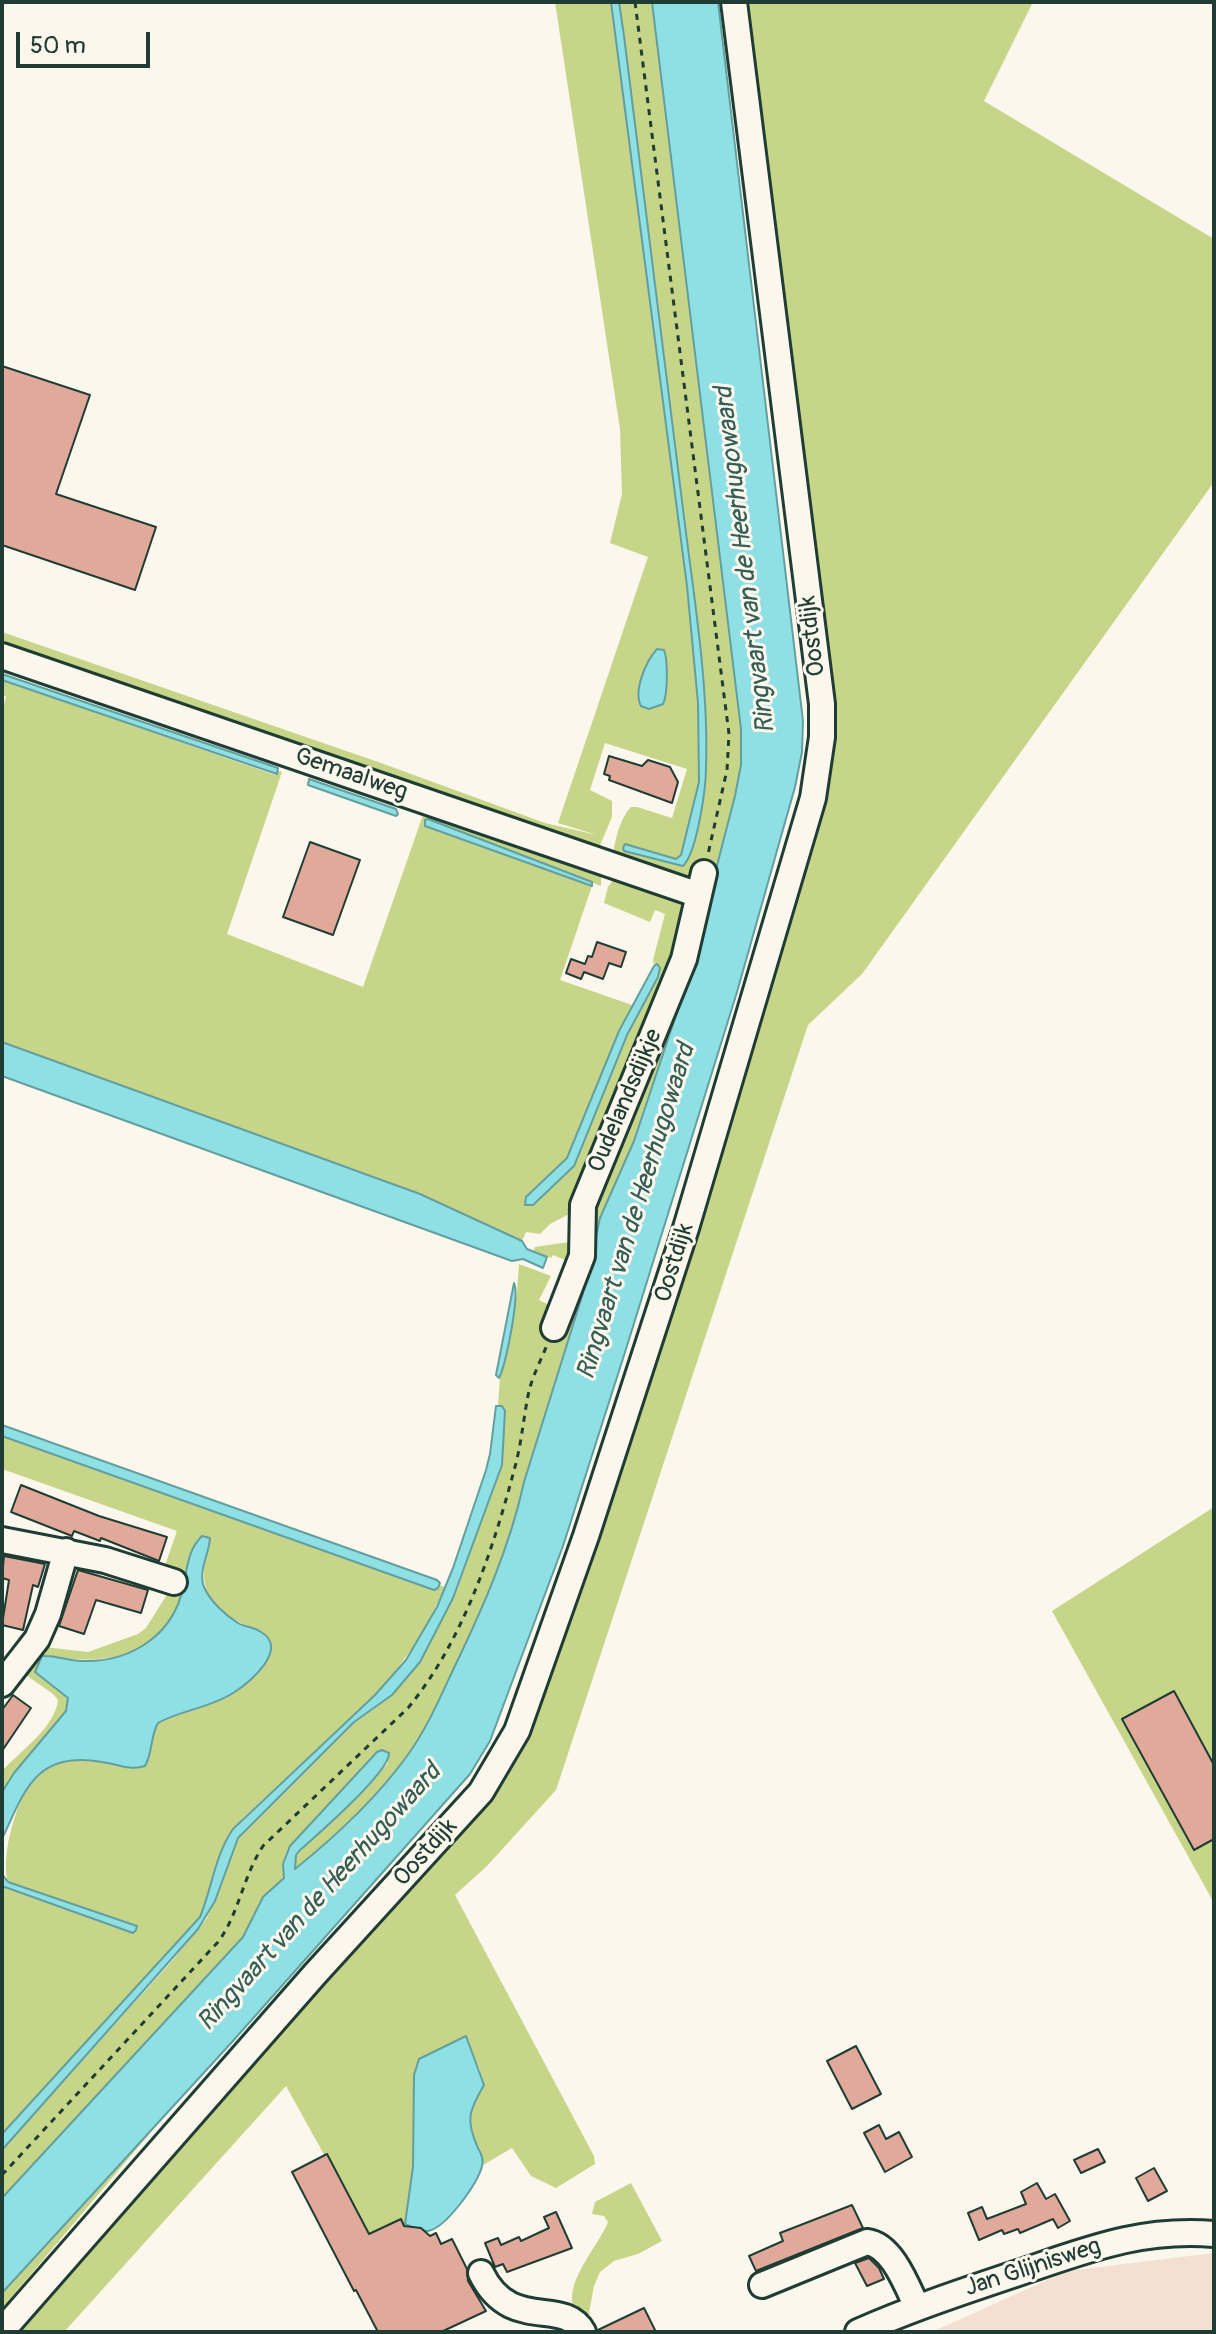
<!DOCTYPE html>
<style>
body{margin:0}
#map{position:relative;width:1216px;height:2334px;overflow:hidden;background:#fbf7ec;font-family:Pangolin,sans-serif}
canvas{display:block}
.frame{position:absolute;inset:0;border:4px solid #1f3d34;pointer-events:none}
.scale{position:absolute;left:16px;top:32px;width:134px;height:36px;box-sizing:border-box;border:4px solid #1f3d34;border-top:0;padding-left:10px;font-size:24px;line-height:28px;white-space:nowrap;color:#1f3d34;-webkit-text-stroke:6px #fbf7ec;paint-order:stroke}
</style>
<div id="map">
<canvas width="1216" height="2334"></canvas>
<div class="frame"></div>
<div class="scale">50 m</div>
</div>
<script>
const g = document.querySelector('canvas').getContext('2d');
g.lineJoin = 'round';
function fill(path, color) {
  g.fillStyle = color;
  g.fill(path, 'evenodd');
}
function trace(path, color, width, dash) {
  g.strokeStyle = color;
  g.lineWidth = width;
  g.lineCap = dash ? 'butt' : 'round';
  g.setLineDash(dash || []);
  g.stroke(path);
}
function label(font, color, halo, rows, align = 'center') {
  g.font = font + ' Pangolin,sans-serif';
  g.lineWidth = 6;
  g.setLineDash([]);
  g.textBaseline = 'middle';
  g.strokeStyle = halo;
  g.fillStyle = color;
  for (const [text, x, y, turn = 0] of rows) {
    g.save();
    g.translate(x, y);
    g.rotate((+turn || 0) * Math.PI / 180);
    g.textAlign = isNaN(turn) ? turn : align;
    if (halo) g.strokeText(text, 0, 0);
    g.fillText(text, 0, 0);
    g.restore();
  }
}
const built = new Path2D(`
 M1214 2253V2332H932L1067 2271Z`);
const green = new Path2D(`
 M555 2H611L687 586 698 703 699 782 681 855 676 859 625 845 683 866 705 793 706 765 704 704 666 368 619 2H652L741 729V765L735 796 686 985 634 1141 600 1218 591 1263 586 1224 663 1027 690 881 613 855C615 839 620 819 631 807H637L672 818 687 769 605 743 590 790 612 801V817L598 850 2 651V632L381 763 545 823 597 835 558 823 648 557 610 543 622 494 620 429ZM653 653C662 669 673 685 663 704L649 709 638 693Z
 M743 2H1033L984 101 1214 239V482L862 974 808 1025 556 1790 487 1866 455 1895 594 2156 595 2164 556 2188 531 2176 512 2148 483 2165 482 2154 468 2125 480 2070 473 2055 414 2075 413 2167 405 2224 372 2241 286 2086 64 2332H13L487 1800 515 1763 538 1716 657 1350 814 835C826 788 838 736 834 688 833 670 828 651 825 633Z
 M2 680 275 775 278 771 282 772 227 934 363 987 424 812 601 867V886L425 820 426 826 592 886 560 980 632 1005 567 1158 560 1166H574L627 1035 658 977 660 968 657 964 654 965 653 960 665 914 655 910 650 922 604 903 608 887 618 873 682 899 688 917 575 1211 550 1224 540 1234 526 1232 522 1241 420 1194 2 1042V714L6 696 2 695Z
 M569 1242 577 1243 575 1264 553 1255 551 1258 533 1252 535 1247Z
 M519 1264 551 1276 539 1300 555 1308 582 1284 584 1293 524 1482C510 1547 481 1610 453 1671 439 1700 426 1730 407 1757 375 1799 335 1837 294 1869L296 1855 300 1850 341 1813 388 1763 377 1752 290 1846 284 1878 259 1903 243 1937 2 2198V2150L171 1962 207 1918 238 1838 354 1722 392 1695 420 1662 453 1598 502 1465 505 1411 502 1406 498 1405 500 1377 517 1292Z
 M2 1436 434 1590 439 1585 445 1587 422 1635 386 1684 242 1819 200 1917 191 1929 2 2134V1886L133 1932 137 1928 8 1882C0 1856 18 1787 43 1771 68 1753 101 1760 128 1768L151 1747 152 1734 158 1723 231 1695 264 1633C220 1616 192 1597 209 1546L198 1538C186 1559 187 1583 179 1605 159 1660 93 1666 44 1655L36 1672 68 1698 66 1711 14 1773 2 1792V1771C20 1751 55 1728 58 1700L53 1694 19 1670 36 1646 88 1652 138 1634 146 1628 171 1588 162 1574 177 1531 2 1469Z
 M1214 1507V1903L1052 1611Z
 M166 2114 5 2305 2 2309V2293Z
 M631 2183 662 2241 638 2254 614 2261 600 2272 594 2286 588 2318 583 2319C551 2295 599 2247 608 2222L604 2216 592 2214 595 2202Z`);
const water = new Path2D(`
 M611 2H619L624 36C644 191 663 346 682 501 692 586 709 681 706 767 706 789 697 852 683 866L624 851 623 848 625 844 676 859 681 855 699 782 698 703 687 586Z
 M652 2H718L803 721 802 752 795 787 737 992 626 1349 563 1546 490 1741 470 1774 232 2042 2 2293V2198L243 1937 263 1897 284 1878 283 1864 290 1846 377 1752 382 1750 389 1753C390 1772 317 1835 300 1850L296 1855 295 1869C336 1836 376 1799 407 1756 426 1730 439 1700 453 1670 482 1610 510 1547 524 1482L583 1293 582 1284 592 1256 600 1218 634 1141 686 985 735 796 741 765V729Z
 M657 649 664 650C668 660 668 694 663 704L649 709 641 706C633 691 646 661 657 649Z
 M2 674 278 768 277 774 2 680Z
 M309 779 396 809 398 814 396 816 308 785Z
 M428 819 592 882V886L425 826V820Z
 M657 964 660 968 658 977 627 1035 574 1166 533 1205H525L526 1197 567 1158 619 1031 654 966Z
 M2 1042 420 1194 522 1241 527 1249 547 1257 543 1268 523 1259 512 1261 2 1076Z
 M514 1283C520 1295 506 1364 499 1378L496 1375Z
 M496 1406H502L505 1411 502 1465 453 1598 420 1662 392 1695 354 1722 238 1838 215 1901 198 1929 2 2150V2134L200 1917C212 1888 215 1855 233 1829L375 1695 406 1660 437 1607 453 1568 486 1470 490 1454Z
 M2 1425 437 1580 440 1583 438 1588 434 1590 2 1436Z
 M202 1536 210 1538C209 1555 198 1570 204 1587 210 1601 225 1615 238 1623 245 1627 254 1627 261 1632 290 1649 249 1683 233 1693 210 1708 181 1710 158 1723 150 1737 153 1752 145 1766 130 1771 117 1764 102 1762 36 1750 25 1790 2 1839V1792L14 1773 66 1711 68 1698 35 1672 42 1656C55 1655 70 1661 84 1661 132 1662 174 1634 183 1587 187 1569 188 1549 202 1536Z
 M2 1874 8 1882 137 1926 136 1930 133 1933 2 1886Z
 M466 2036 484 2085C469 2112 465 2119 478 2148 481 2153 484 2160 482 2166 478 2183 446 2228 428 2231 420 2232 411 2227 405 2224L413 2167 414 2075 419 2059Z`);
const building = new Path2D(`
 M2 366 90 395 56 494 156 527 135 590 2 545Z
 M609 756 642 766 648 760 670 767 678 782 672 803 609 780 610 776 604 774Z
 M310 842 360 860 333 935 283 917Z
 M597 942 626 952 621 967 609 963 603 979 584 972 581 979 566 973 571 959 585 964 588 956 592 957Z
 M21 1485 99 1516 167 1537 159 1561 101 1538 100 1541 74 1531 72 1536 11 1512Z
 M4 1556 45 1564 38 1587 33 1585 23 1630 2 1625 9 1580 2 1578Z
 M78 1570 148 1590 141 1613 96 1600 84 1634 59 1626Z
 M1174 1691 1214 1765V1839L1194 1850 1122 1719Z
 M13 1695 31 1708 2 1751V1710Z
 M856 2046 881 2094 852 2109 827 2061Z
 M879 2125 886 2139 899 2132 912 2157 885 2172 864 2133Z
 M1098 2149 1105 2162 1081 2173 1074 2160Z
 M327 2154 369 2234 401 2219 404 2226 421 2228 430 2236 436 2233 441 2244 452 2239 467 2269 468 2281 486 2311 441 2332H378L356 2290 354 2291 292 2172Z
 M1154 2168 1167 2191 1148 2201 1136 2178Z
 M1037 2183 1046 2199 1055 2194 1070 2221 1058 2228 1053 2219 1020 2233 1018 2229 1004 2234 1002 2230 979 2240 968 2213 982 2207 987 2219 1026 2204 1021 2192Z
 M852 2205 863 2228 756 2271 749 2256 783 2241 780 2233Z
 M556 2212 572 2248 507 2272 503 2264 495 2267 485 2243 498 2238 501 2245 519 2237 521 2241 549 2228 544 2217Z
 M869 2258 879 2268 884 2279 867 2286 855 2263Z
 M644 2308 656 2332H598V2330Z`);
const path = new Path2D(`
 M635 2 729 734 727 770 708 854
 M2 2175 218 1942C239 1914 243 1876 263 1846L408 1708C464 1640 494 1547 516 1463 522 1439 524 1414 529 1391 533 1375 541 1360 547 1345`);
const minor = new Path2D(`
 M2 656 699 895
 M554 1328 582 1256 583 1205 684 959 704 873
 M2 1540 105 1560 174 1582
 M2 1684 37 1639 48 1614 66 1551
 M481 2273C511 2334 563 2296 583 2332
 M762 2285 867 2242C892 2245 907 2286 917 2307
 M2 2331 315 1974 481 1792 517 1731 586 1536 686 1228 813 798 822 737V704L734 2
 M858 2332C910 2309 964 2291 1018 2273 1087 2250 1140 2228 1214 2234`);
const streetNames = [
 ["Oostdijk",813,636,-97],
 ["Gemaalweg",351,775,19],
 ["Oudelandsdijkje",626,1101,-67],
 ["Oostdijk",675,1263,-73],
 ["Oostdijk",426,1853,-48],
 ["Jan Glijnisweg",1033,2268,-18]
];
const waterNames = [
 ["Ringvaart van de Heerhugowaard",746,560,-97],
 ["Ringvaart van de Heerhugowaard",637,1212,-73],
 ["Ringvaart van de Heerhugowaard",320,1898,-48]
];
fill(built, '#f3e0d3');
fill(green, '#c7d589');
fill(water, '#8fe0e5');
trace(water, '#629f9e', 2);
fill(building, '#e1a99a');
trace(building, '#1f3d34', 2);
trace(minor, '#1f3d34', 30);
trace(path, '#1f3d34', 3, [6, 6]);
trace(minor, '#fbf7ec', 24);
label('24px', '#1f3d34', '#fbf7ec', streetNames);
label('italic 26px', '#355e57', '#fbf7ec', waterNames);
</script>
